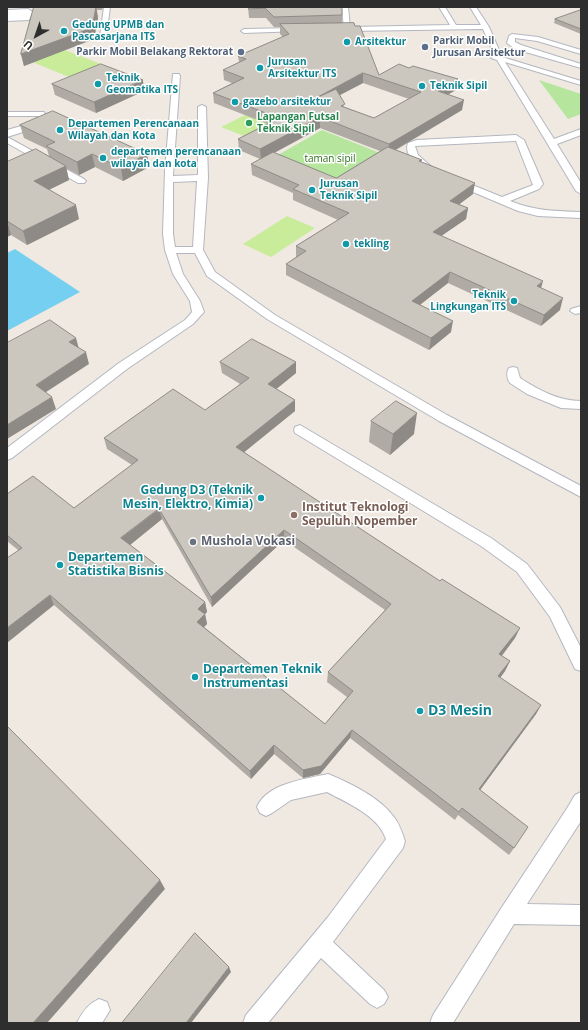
<!DOCTYPE html>
<style>
body{margin:0}
#map{position:relative;width:588px;height:1030px;overflow:hidden;background:#efe9e1;font-family:"Open Sans",sans-serif}
canvas{display:block}
.frame{position:absolute;inset:0;border:8px solid #2e2e2e;pointer-events:none}
.north{position:absolute;left:16px;top:16px;width:40px;height:40px;-webkit-text-stroke:3px #fff;paint-order:stroke;rotate:220deg;font-size:11px;font-weight:700;line-height:16px;text-align:center;color:#2e2e2e}
.north::after{content:'';display:block;margin:auto;width:14px;height:18px;background:#2e2e2e;clip-path:polygon(50% 0,100% 100%,50% 72%,0 100%)}
</style>
<div id="map">
<canvas width="588" height="1030"></canvas>
<div class="frame"></div>
<div class="north">U</div>
</div>
<script>
const g = document.querySelector('canvas').getContext('2d');
g.lineJoin = 'round';
function fill(path, color) {
  g.fillStyle = color;
  g.fill(path, 'evenodd');
}
function trace(path, color, width, dash) {
  g.strokeStyle = color;
  g.lineWidth = width;
  g.lineCap = dash ? 'butt' : 'round';
  g.setLineDash(dash || []);
  g.stroke(path);
}
function label(font, color, halo, rows, align = 'center') {
  g.font = font + ' "Open Sans",sans-serif';
  g.lineWidth = 3;
  g.setLineDash([]);
  g.textBaseline = 'middle';
  g.strokeStyle = halo;
  g.fillStyle = color;
  for (const [text, x, y, turn = 0] of rows) {
    g.save();
    g.translate(x, y);
    g.rotate((+turn || 0) * Math.PI / 180);
    g.textAlign = isNaN(turn) ? turn : align;
    if (halo) g.strokeText(text, 0, 0);
    g.fillText(text, 0, 0);
    g.restore();
  }
}
const green = new Path2D(`
 M539 80 581 94V114L568 119Z
 M322 130 385 155 334 186 271 159Z`);
const pitch = new Path2D(`
 M57 47 101 64 69 77 25 59Z
 M255 110 277 119 244 136 221 127Z
 M287 216 315 228 271 257 243 244Z`);
const water = new Path2D(`
 M15 249 80 292 7 331V253Z`);
const service = new Path2D(`
 M104 7H110L106 37 103 39 100 37Z
 M342 7H348L350 27 450 25 439 7H445L456 25H481L470 7H476L489 27 502 57 581 81V85L505 62 554 139 581 129V135L557 144 581 183V194L576 191 497 60 491 58 495 56 483 29 347 31 344 29Z
 M299 28 302 30 301 31 244 33 241 31 244 29Z
 M512 34 538 37 581 50V54L537 41 515 38V42L521 45 581 64V68L515 49 507 43 509 36Z
 M173 74H179L180 76 173 176 198 175V107L202 105 206 107 208 178 203 250 215 272 275 315 447 415 581 486V497L439 421 267 319 207 276 195 253H176L183 274 200 301 204 312 193 324 127 369 12 458 7 460V448L119 363 185 320 192 312 190 301 173 274 165 250 163 234 165 170ZM197 181 193 247H175L173 234V182Z
 M7 112H44L47 119 42 126 7 137V130L36 122 39 119 38 116H7Z
 M516 135 524 140 543 184 539 189 510 201C534 211 555 211 581 212V218L538 216 518 211 454 184 452 182 457 179 460 180 502 197 533 185 516 141H515L415 146 418 155 434 169 430 172C420 169 403 155 408 143L417 140Z
 M7 137 84 179 86 181 84 183H78L7 143Z
 M581 306V313L575 314 570 311 571 309Z
 M513 367 517 368 520 378C539 390 558 401 581 401V409L561 408 527 394 510 383C507 379 506 372 509 368Z
 M300 425 491 538 527 564 560 607 581 648V671L575 669 550 617 517 572 481 546 295 433 294 430 295 427Z
 M328 774C350 783 379 797 393 816 399 823 402 832 405 841L403 848 333 942 384 990 388 997 384 1004 377 1008 370 1004 321 958 268 1023H243L246 1015 328 917 386 839C378 815 347 803 327 792L291 800 272 813 266 816 260 813 257 807C267 783 306 779 328 774Z
 M581 792V821L527 904 581 905V925L514 924 453 1023H430L433 1015 502 907 566 810 575 795Z
 M99 999 107 1002 110 1010 102 1023H77C82 1012 88 1004 99 999Z`);
const pedestrian = new Path2D(`
 M28 9 33 12 29 20 7 21V10Z`);
const wall = new Path2D(`
 M34 7H103L102 10H97L98 18 94 39 24 66 21 54Z
 M248 7H342V23L379 75 456 90 448 94 462 110 396 150 422 160 421 162 473 194 459 204 468 208 466 219 441 236 541 288 560 310 541 326 448 283 420 304 451 332 429 350 286 275V264L296 257V246L338 220 293 200V193L252 175 251 164 260 159 239 150 238 139 268 124 214 103 213 93 232 83 224 80 223 70 239 62 238 56 283 37 280 34V27H274L266 18H249ZM363 83 409 99 374 118 344 107 340 95ZM320 128 380 151 336 178 274 153Z
 M581 10V34L554 23 555 19Z
 M52 84 144 91 96 113 55 95Z
 M20 125 147 154 149 167 123 181 95 167 79 175 66 168 69 180 49 190 79 219 27 245 11 235 7 237V162L49 156 47 149 24 138Z
 M220 362H296V373L276 389 295 411 244 452 515 638 502 656 510 661 505 671 500 678 541 705 536 714 480 790 514 848 509 855 458 815 455 820 350 738 320 774 303 778 274 754 251 779 54 605 18 550 7 541V494L74 508 132 465 107 449 104 438 205 410 240 384 222 373ZM162 519 212 607 284 540 385 610 328 672 327 682 347 697 325 724 204 627 207 624 205 614 207 612 205 602 130 545Z
 M371 421 414 434 390 455 369 442Z`);
const shadedWall = new Path2D(`
 M96 7 98 18 94 39 24 66 21 54Z
 M363 73V83L317 107 318 97Z
 M458 79 456 90 437 101 438 91Z
 M143 80 144 91 96 113 94 102Z
 M464 100 462 110 388 154 389 144Z
 M320 117V128L261 160 260 149Z
 M92 154 95 167 79 175 77 162Z
 M147 154 149 167 123 181 121 168Z
 M66 166 69 180 38 195 34 181Z
 M475 183 473 194 449 212 450 201Z
 M76 205 79 219 27 245 23 231Z
 M468 208 466 219 431 243 433 232Z
 M7 221 11 235 7 237Z
 M450 272 448 283 411 312 412 301Z
 M543 281 540 292 537 286Z
 M563 298 560 310 541 326 544 315Z
 M453 321 451 332 429 350 431 338Z
 M76 338 79 349 69 342Z
 M86 352 89 364 40 396 36 385Z
 M296 362V373L269 395 268 384Z
 M52 397 56 409 7 439V425Z
 M295 400V411L237 458 236 447Z
 M417 413 414 434 390 455 393 434Z
 M159 509 162 519 125 549 121 538Z
 M284 530V540L212 607 211 597Z
 M50 595 54 605 7 643V628Z
 M205 602 207 612 200 619 198 609Z
 M205 614 207 624 199 632 197 622Z
 M520 628 515 638 495 664 499 654Z
 M510 661 505 671 494 686 498 676Z
 M541 705 536 714 475 797 479 789Z
 M352 730 350 738 320 774 303 778V770Z
 M274 745V754L251 779 250 771Z
 M160 880 165 889 47 1023H33Z
 M229 967 231 972 191 1023H186Z`);
const building = new Path2D(`
 M34 7H96L92 28 21 54Z
 M249 7H342V15L274 17 265 8 249 9Z
 M581 10V29L555 19Z
 M354 23 355 26H360L379 75 399 64 409 68 413 66 458 79 438 91 464 100 389 144 320 117 260 149 238 139 279 118 213 93 244 78 223 70 246 59 238 56 289 34 280 24ZM363 73 421 92 374 118 341 106 345 104 336 89 318 97Z
 M101 64 143 80 94 102 52 84Z
 M53 111 147 154 121 168 92 154 77 162 46 146 55 142 20 125Z
 M388 147 422 160 419 161 475 183 450 201 468 208 433 232 543 281 537 286 563 298 544 315 450 272 412 301 453 321 431 338 286 264 306 251 296 246 349 213 293 189 299 185 251 164 273 152 336 178Z
 M36 149 66 166 34 181 76 205 23 231 7 221V162Z
 M50 320 76 338 69 342 86 352 36 385 52 397 7 425V343Z
 M252 339 296 362 268 384 295 400 236 447 440 581 442 579 520 628 499 654 510 661 498 676 541 705 479 789 528 827 514 848 462 808 459 812 352 730 321 766 303 770 274 745 250 771 50 595 7 628V558L22 548 7 535V494L33 476 74 508 138 460 104 438 173 389 205 410 249 378 220 362ZM159 509 211 597 284 530 391 604 328 672 353 691 325 724 197 622 205 614 198 609 205 602 121 538Z
 M396 401 417 413 393 434 371 421Z
 M7 726 160 880 33 1023H7Z
 M195 933 229 967 186 1023H122Z`);
const markers = [
 [64,31,4,"#0f9aa8"],
 [347,42,4,"#0f9aa8"],
 [425,47,4,"#5c6f8a"],
 [241,52,4,"#5c6f8a"],
 [260,68,4,"#0f9aa8"],
 [98,84,4,"#0f9aa8"],
 [422,86,4,"#0f9aa8"],
 [235,102,4,"#0f9aa8"],
 [249,123,4,"#2e9e5b"],
 [60,130,4,"#0f9aa8"],
 [103,158,4,"#0f9aa8"],
 [312,190,4,"#0f9aa8"],
 [346,244,4,"#0f9aa8"],
 [514,301,4,"#0f9aa8"],
 [261,498,4,"#0f9aa8"],
 [294,515,4,"#8d6e63"],
 [193,542,4,"#6b7280"],
 [60,565,4,"#0f9aa8"],
 [195,677,4,"#0f9aa8"],
 [420,711,4,"#0f9aa8"]
];
const farCulturenames = [
 ["Gedung UPMB dan",72,25],
 ["Pascasarjana ITS",72,37],
 ["Arsitektur",355,42],
 ["Jurusan",268,62],
 ["Arsitektur ITS",268,74],
 ["Teknik",106,78],
 ["Geomatika ITS",106,90],
 ["Teknik Sipil",430,86],
 ["gazebo arsitektur",243,102],
 ["Departemen Perencanaan",68,124],
 ["Wilayah dan Kota",68,136],
 ["departemen perencanaan",111,152],
 ["wilayah dan kota",111,164],
 ["Jurusan",320,184],
 ["Teknik Sipil",320,196],
 ["tekling",354,244],
 ["Teknik",506,295,"right"],
 ["Lingkungan ITS",506,307,"right"]
];
const farServicenames = [
 ["Parkir Mobil",433,41],
 ["Jurusan Arsitektur",433,53],
 ["Parkir Mobil Belakang Rektorat",233,52,"right"]
];
const farLeisurenames = [
 ["Lapangan Futsal",257,117],
 ["Teknik Sipil",257,129]
];
const farParknames = [
 ["taman sipil",330,159]
];
const cultureNames = [
 ["Gedung D3 (Teknik",253,491,"right"],
 ["Mesin, Elektro, Kimia)",253,505,"right"],
 ["Departemen",68,558],
 ["Statistika Bisnis",68,572],
 ["Departemen Teknik",203,670],
 ["Instrumentasi",203,684]
];
const educationNames = [
 ["Institut Teknologi",302,508],
 ["Sepuluh Nopember",302,522]
];
const worshipNames = [
 ["Mushola Vokasi",201,542]
];
const nearCulturenames = [
 ["D3 Mesin",428,711]
];
fill(green, '#b6e59e');
fill(pitch, '#c9ec9a');
fill(water, '#75cff0');
trace(service, '#b4b7c1', 2);
trace(pedestrian, '#b4b7c1', 2);
fill(service, '#fff');
fill(pedestrian, '#fff');
fill(wall, '#afaba4');
fill(shadedWall, '#8e8b86');
fill(building, '#cbc7bf');
trace(building, '#8e8b86', 1);
for (const [x, y, r, color] of markers) {
  const dot = new Path2D();
  dot.arc(x, y, r, 0, 2 * Math.PI);
  g.fillStyle = color;
  g.fill(dot);
  trace(dot, '#fff', 1.5);
}
label('bold 10px', '#0d838f', '#fff', farCulturenames, 'left');
label('bold 10px', '#4e5e75', '#fff', farServicenames, 'left');
label('bold 10px', '#27864d', '#fff', farLeisurenames, 'left');
label('10px', '#2c6e1b', '#fff', farParknames);
label('bold 12px', '#0d838f', '#fff', cultureNames, 'left');
label('bold 12px', '#785e54', '#fff', educationNames, 'left');
label('bold 12px', '#5b616d', '#fff', worshipNames, 'left');
label('bold 14px', '#0d838f', '#fff', nearCulturenames, 'left');
</script>
